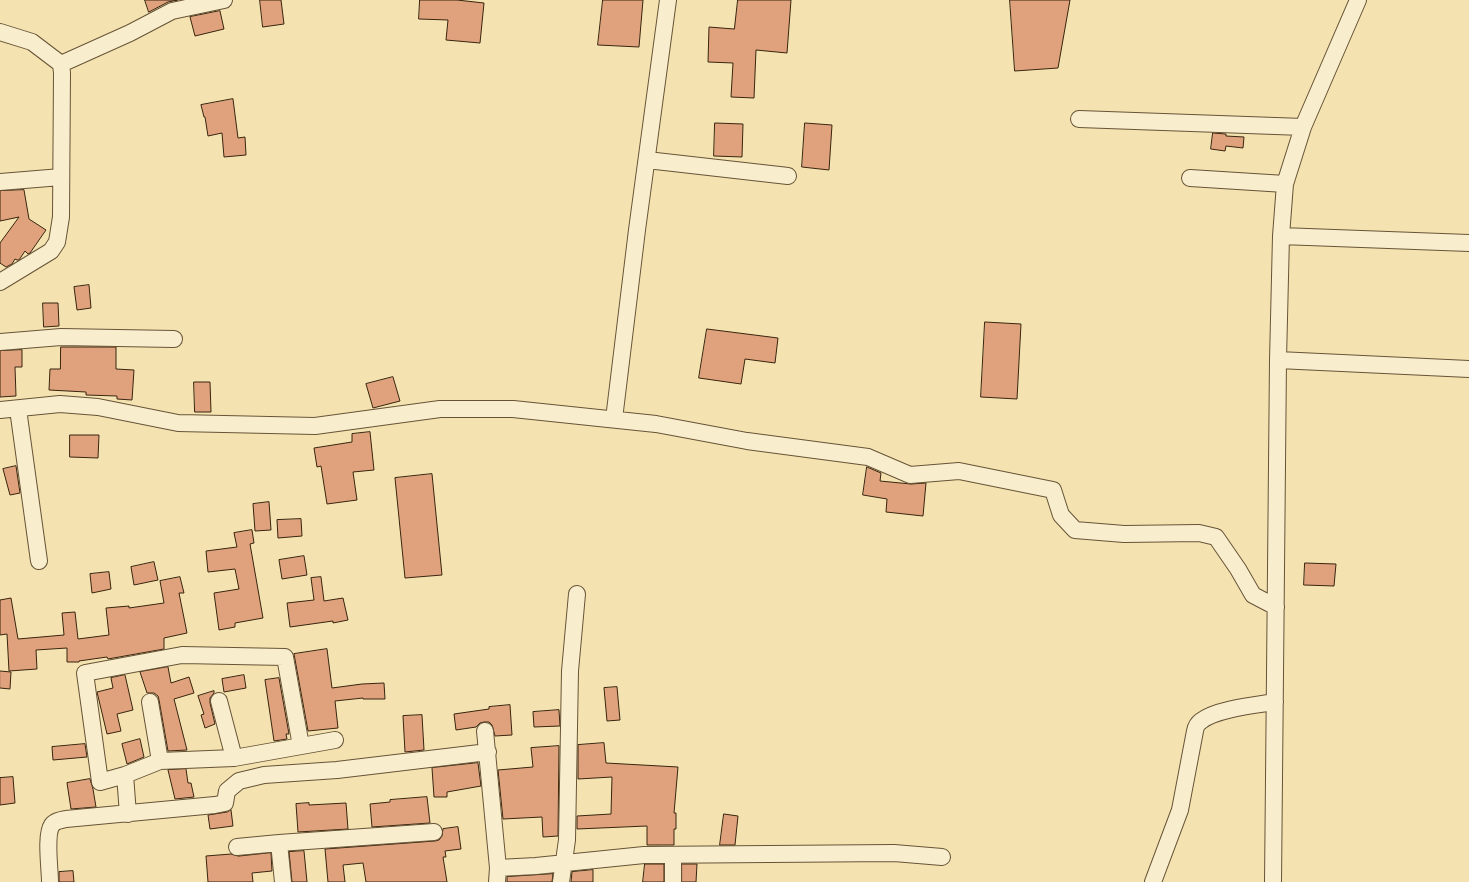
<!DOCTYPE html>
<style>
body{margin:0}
canvas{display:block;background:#f4e3b1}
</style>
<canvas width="1469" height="882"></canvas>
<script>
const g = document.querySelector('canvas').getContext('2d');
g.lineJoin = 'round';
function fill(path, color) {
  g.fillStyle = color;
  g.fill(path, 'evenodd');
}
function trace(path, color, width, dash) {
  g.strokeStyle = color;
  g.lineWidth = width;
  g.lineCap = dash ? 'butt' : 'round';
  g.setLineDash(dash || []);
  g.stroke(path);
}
const building = new Path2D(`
 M145 0H178L168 2 149 12Z
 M260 0H281L284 24 263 27Z
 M420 0H457L484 3 480 43 446 40 448 20 419 19Z
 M603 0H643L639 47 598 45Z
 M738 0H791L787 53 756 50 754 98 731 97 733 63 708 62 709 27 734 29Z
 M1010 0H1070L1058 68 1015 71Z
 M220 11 224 29 195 36 190 17Z
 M233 99 238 138 245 137 246 155 224 157 222 133 208 136 205 117H204L201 105Z
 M715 123 743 124 742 157 714 156Z
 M805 123 832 125 829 170 802 167Z
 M1213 133 1226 134V136L1244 137 1243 148 1226 146 1225 151 1211 149Z
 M24 190 29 219 46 230 30 253 28 254 25 251 19 260H17L15 259 12 264 6 267 0 263V243L19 217 0 221V191Z
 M89 285 91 308 77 310 74 287Z
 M43 303H58L59 326 44 327Z
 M985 322 1021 324 1017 399 981 397Z
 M707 329 778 338 775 363 745 359 741 384 699 378Z
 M61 347H116V369L134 370 132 400 117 399V396L86 395V392L49 390 50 369H60Z
 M22 350V367H15L16 396 0 397V351Z
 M393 377 400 401 373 408 366 384Z
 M194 382H210L211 412H195Z
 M370 432 374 470 353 472 357 500 327 504 321 466 317 467 314 448 352 442V434Z
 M70 435H99L98 458 70 457Z
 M16 466 20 493 10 495 3 469Z
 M867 467 881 473 880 481 911 484 926 483 923 516 886 512 887 499 863 495Z
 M432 474 442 575 405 578 395 478Z
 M269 502 271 530 255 531 253 504Z
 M301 519 302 536 278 538 277 520Z
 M252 530 254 543 250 544 263 618 235 623V627L219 630 214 593 239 589 235 569 208 572 206 551 237 547 234 533Z
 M304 556 307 575 282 579 279 560Z
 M154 562 158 580 134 585 131 567Z
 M1305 563 1336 564 1334 586 1304 585Z
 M109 572 111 589 92 593 90 574Z
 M180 577 184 593H179L187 633 164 638V649L108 659 107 657 79 661V662H67V648L36 650 37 669 9 671 7 634 0 635V600L11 598 18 639 64 635 62 613 75 612 78 639 109 635 106 608 129 606V608L164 603 160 581Z
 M321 577 324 601 343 598 348 620 333 623V621L290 627 287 603 314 600 311 578Z
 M327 649 332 688 362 684 384 683 385 699H363V698L335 701 338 728 308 731 294 654Z
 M168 667 171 683 189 677 194 693 174 699 187 750 168 751 159 700 158 696 154 693H147L140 672Z
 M0 671 11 672 10 689 0 688Z
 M125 675 133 710 117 714 121 731 107 734 97 692 113 688 111 678Z
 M244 675 246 688 224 692 222 679Z
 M279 678 289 734H286L287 739 274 741 265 680Z
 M617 687 620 720 607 721 604 688Z
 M214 691V693L210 698V703L215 724 205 728 201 715 204 714 198 696Z
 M510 705 512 735 495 736 492 725 489 722H484L480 723 476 727 456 730 454 714 489 709V707Z
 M559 710 560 726 534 727 533 712Z
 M422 715 424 750 405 752 403 716Z
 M140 739 144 757 127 764 122 744Z
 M604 743 606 763 678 767 674 813H676V829H674V845H647V826L577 829V816L611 814 612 777 578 779V745Z
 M85 744 87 757 53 760 52 747Z
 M559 746 558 836 543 837 542 817 503 819 498 770 533 767 531 748Z
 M478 763 481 786 447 792V797H434L432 768Z
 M186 769 188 783H191L194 797 175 799 168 770Z
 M13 777 15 803 0 805V778Z
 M90 779 93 789 96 807 71 809 67 783Z
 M427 797 430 823 372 827 370 804 390 802V800Z
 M309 803V805L346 803 348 829 298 832 296 804Z
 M231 810 233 826 210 829 208 815 227 812Z
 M724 814 738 816 735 845H720Z
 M458 827 461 849 445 851 446 857H443L447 882H366L363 863 343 865 345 882H328L325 849 435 841 439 840 442 836 443 829Z
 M304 851 307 882H292L289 852Z
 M271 853 272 871 252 873 253 882H208L206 856 231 854 238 856Z
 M645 864H664V882H643Z
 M682 864H697L696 882H682Z
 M593 870V882H571L572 872Z
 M73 871 74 882H59V872Z
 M553 874 552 882H507V877Z`);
const minor = new Path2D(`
 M0 32 32 42 61 64 62 73 61 217 57 242 51 251 0 282
 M61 64 130 33 172 11 224 0
 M1079 119 1303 127
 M647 160 788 176
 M1190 178 1285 184
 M0 182 61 177
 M1281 236 1469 243
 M0 342 61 337 174 339
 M1278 360 1469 369
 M18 409 39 561
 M0 410 60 404 98 407 178 423 315 426 440 409H513L656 424 747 441 868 457 910 475 959 471 1053 490 1061 515 1075 530 1124 534 1199 533 1216 537 1238 569 1253 595 1276 607
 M614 419 637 230 668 0
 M219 701 234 758
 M150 702 160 761
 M485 731 498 868 497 882
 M125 775 100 782 85 673 182 655 285 657 301 746
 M128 814 125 775 160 761 234 758 335 740
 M237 847 279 843
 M498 868 536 866 644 855 894 853 942 857
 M50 882C50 869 45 835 52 825 55 821 61 820 66 819L215 805 225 803 227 791 239 781 264 775 337 770 488 752
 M283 882 279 843 434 832
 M561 882 567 840 570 671 577 594
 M673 882V855
 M1153 882 1180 810 1195 731C1196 726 1197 724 1201 721 1216 709 1256 705 1275 702
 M1273 882 1278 360 1281 236 1285 184 1303 127 1358 0`);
fill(building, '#e0a17d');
trace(building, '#38250e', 1);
trace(minor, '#675437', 18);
trace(minor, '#f8edcc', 16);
</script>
